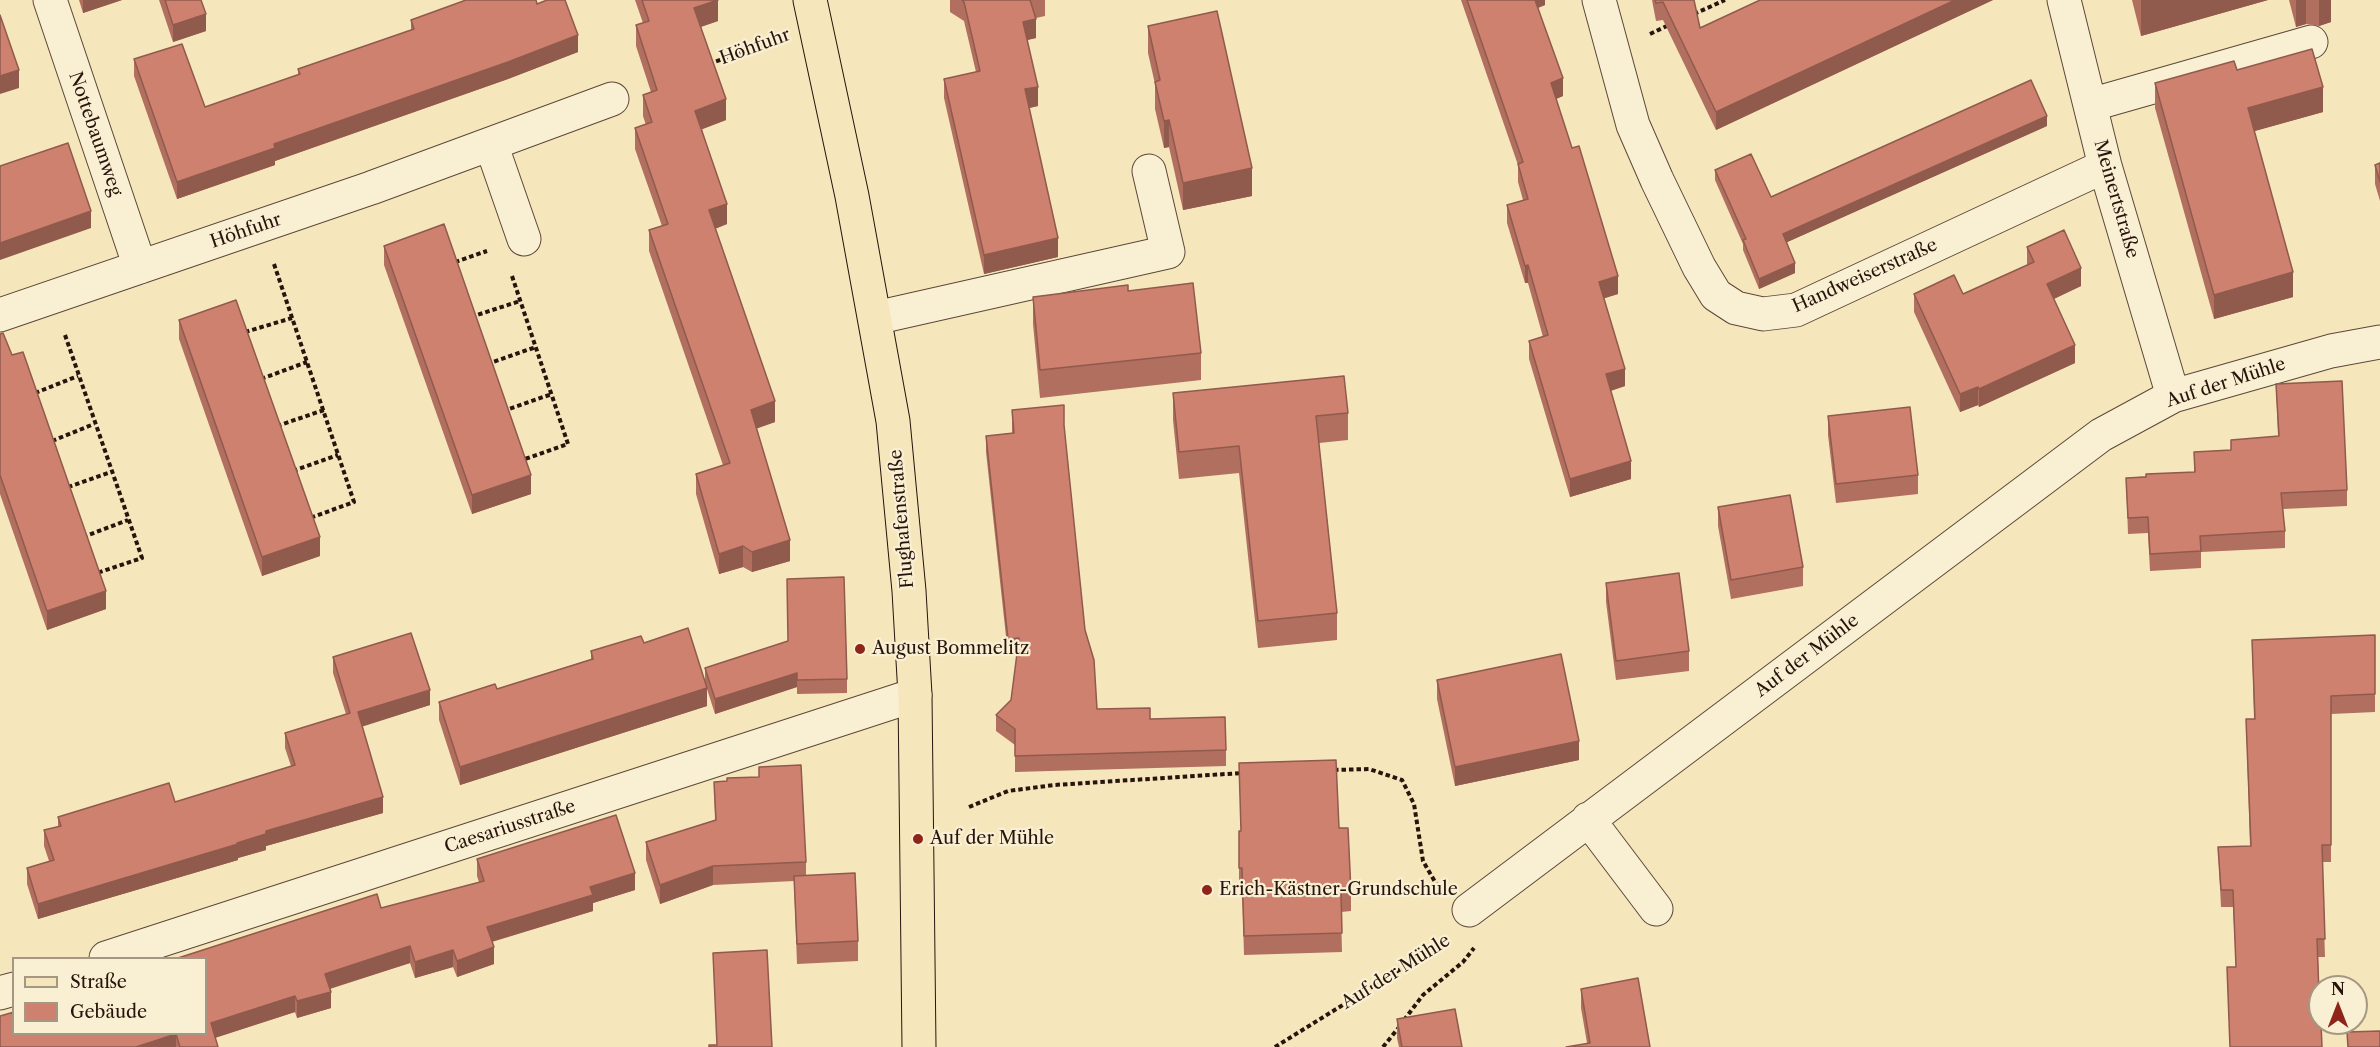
<!DOCTYPE html>
<meta charset="utf-8">
<style>
body{margin:0}
#map{position:relative;width:2380px;height:1047px;overflow:hidden;background:#f6e6bc;font-family:"Libre Caslon Text",serif}
canvas{display:block}
.legend{position:absolute;left:12px;top:957px;width:195px;height:78px;box-sizing:border-box;background:#f9efd3;border:2px solid #a59783;margin:0;padding:8px 10px;list-style:none;font-size:18px;color:#27140c}
.legend li{display:flex;align-items:center;gap:12px;height:30px}
.legend b{width:30px;border:2px solid #a59783}
.north{position:absolute;left:2308px;top:975px;width:60px;height:60px;box-sizing:border-box;background:#f9efd3;border:2px solid #a59783;border-radius:50%;rotate:0deg;font-size:16px;font-weight:700;line-height:24px;text-align:center;color:#27140c}
.north::after{content:'';display:block;margin:auto;width:21px;height:27px;background:#8f2418;clip-path:polygon(50% 0,100% 100%,50% 72%,0 100%)}
</style>
<div id="map">
<canvas width="2380" height="1047"></canvas>
<ul class="legend">
<li><b style="height:8px;background:#f6e6bc"></b>Straße</li>
<li><b style="height:16px;background:#ce816e"></b>Gebäude</li>
</ul>
<div class="north">N</div>
</div>
<script>
const g = document.querySelector('canvas').getContext('2d');
g.lineJoin = 'round';
function trace(path, color, width, dash) {
  g.strokeStyle = color;
  g.lineWidth = width;
  g.lineCap = dash ? 'butt' : 'round';
  g.setLineDash(dash || []);
  g.stroke(path);
}
function fill(path, color) {
  g.fillStyle = color;
  g.fill(path, 'evenodd');
}
function label(font, color, halo, rows, align = 'center') {
  g.font = font + ' "Libre Caslon Text",serif';
  g.lineWidth = 4.5;
  g.setLineDash([]);
  g.textBaseline = 'middle';
  g.strokeStyle = halo;
  g.fillStyle = color;
  for (const [text, x, y, turn = 0] of rows) {
    g.save();
    g.translate(x, y);
    g.rotate((+turn || 0) * Math.PI / 180);
    g.textAlign = isNaN(turn) ? turn : align;
    if (halo) g.strokeText(text, 0, 0);
    g.fillText(text, 0, 0);
    g.restore();
  }
}
const path = new Path2D(`
 M1694 14 1725 0
 M1650 34 1671 24
 M709 64 778 39
 M455 262 487 251
 M274 264 354 502 310 518
 M512 276 568 444 522 460
 M471 317 520 301
 M245 332 292 318
 M65 335 142 558 97 573
 M487 364 536 347
 M261 379 307 362
 M35 393 78 376
 M503 411 552 394
 M277 426 324 410
 M52 441 94 424
 M293 471 338 455
 M68 487 111 472
 M83 537 128 520
 M1334 770 1369 769 1402 780 1414 804 1423 861 1438 887
 M969 807 1008 791 1054 785 1242 773
 M1404 1020 1423 995 1463 962 1474 948
 M1275 1047 1446 941
 M1383 1047 1400 1026`);
const minor = new Path2D(`
 M50 0 140 267
 M1599 0 1633 125 1657 180 1699 267 1716 295 1736 308 1763 314 1796 310 2105 166
 M2064 0 2105 166 2173 396
 M2090 105 2311 42
 M491 144 524 239
 M0 315 371 188 612 99
 M875 318 1168 252 1149 171
 M1588 819 1656 909
 M1469 910 2101 435 2173 396 2331 351 2380 342
 M106 958 915 695
 M0 993 14 989`);
const major = new Path2D(`
 M810 0 852 196 893 421 909 591 915 695 919 1047`);
const wall = new Path2D(`
 M79 0H122L83 13Z
 M159 0H201L206 31 173 42Z
 M635 0H718V21L701 27 726 120 702 129 727 224 715 229 775 422 756 429 790 561 752 572 743 567 719 574 696 494V474L723 465 649 251V230L662 226 635 149V128L646 125 643 116V95L651 92 636 46V25L643 23Z
 M950 0H1045V16L1036 18V38L1027 40 1038 106 1029 108 1058 257 984 274 944 98V79L976 72 964 21 950 12Z
 M1461 0H1545V5L1538 8 1563 96 1556 99 1618 294 1604 298 1625 386 1611 391 1631 479 1570 497 1529 359V341L1543 337 1528 283H1525L1507 223V205L1523 200 1518 182V165Z
 M1652 0H1694L1700 28 1760 0H1993L1716 130 1663 20 1656 21Z
 M2132 0H2268L2141 36Z
 M2289 0H2331V22L2319 26 2306 24 2296 27Z
 M537 4 578 52 508 79 275 161V165L177 199 134 76V59L205 107 298 75V69L411 31V20Z
 M1148 26 1252 196 1183 210 1169 147 1164 148 1155 109V84L1148 53Z
 M2237 70 2323 112 2254 131 2293 297 2214 319 2155 108V83Z
 M2047 126 1787 242 1795 273 1759 289 1743 250V244L1715 180V170L1771 197Z
 M2380 163V201L2375 184V165Z
 M384 246 531 494 472 514 384 265Z
 M2027 247 2081 286 2054 299 2075 363 1979 407 1978 405 1960 412 1914 312V294H1963L2027 265Z
 M1128 291 1201 353V380L1040 398 1033 324V297Z
 M179 320 320 556 262 576 179 339Z
 M0 334 106 609 47 630 0 494Z
 M2276 384 2347 490V506L2283 509 2285 531V548L2201 552V568L2150 571 2148 533 2128 534 2126 478 2194 472V452L2231 450 2278 436Z
 M1173 393 1348 413V440L1319 443 1337 613V640L1258 648 1239 473 1179 479 1173 420Z
 M1012 410 1064 425 1085 630 1097 709 1150 719 1226 750V766L1015 772V745L996 731V715L1011 700 1017 654 1008 655 986 452V436L1012 433Z
 M1828 416 1918 475V494L1836 503 1828 435Z
 M1718 507 1803 567V586L1731 599 1718 526Z
 M1606 583 1689 651V671L1616 680 1606 602Z
 M2375 635V712L2331 714V862H2322L2325 957H2318L2322 1047H2230L2227 967H2236L2233 907H2221L2218 847 2250 846 2246 719H2254L2252 640Z
 M644 643 705 680V668L847 679V693L797 694V687L715 714 707 689V706L460 785 439 720V702L497 689 591 659V651Z
 M333 657 430 705 362 726 383 813 266 846V850L238 858V860L38 919 27 884V868L49 861 44 846V830L58 827V817L175 802 291 766 285 748V733L346 714 333 673Z
 M1437 680 1579 760 1455 786 1437 699Z
 M1239 763 1339 828 1351 892V911L1341 912 1342 952 1244 955 1242 887H1239V831H1241Z
 M714 782 806 862V876L858 941V961L797 964 794 881 713 885 660 904 646 860V842L715 820Z
 M477 859 635 890 593 903V911L492 942 494 964 457 977 453 967 415 978 410 963 330 989 331 1008 297 1018 295 1012 215 1038 218 1047H0L381 908 479 882 477 876Z
 M1581 989 1650 1047 1587 1043 1581 1008Z
 M1397 1019 1462 1047H1399L1397 1038Z`);
const shadedWall = new Path2D(`
 M83 0H122L83 13Z
 M718 0V21L694 29V8Z
 M1532 0H1545V5L1532 10Z
 M1955 0H1993L1716 130V112Z
 M2141 0H2268L2141 36Z
 M2296 0H2306V24L2296 27Z
 M2319 0H2331V22L2319 26Z
 M206 14V31L173 42V25Z
 M1036 19V38L1023 41V22Z
 M578 35V52L508 79 275 161V165L177 199V182L274 144Z
 M19 70V88L0 94V76Z
 M1563 78V96L1551 101V83Z
 M1038 87V106L1025 109V89Z
 M2323 87V112L2248 133V108Z
 M726 99V120L695 132V111Z
 M2047 116V126L1783 244V234Z
 M1169 120V147L1164 148V121Z
 M1252 168V196L1183 210V183Z
 M727 204V224L709 231V210Z
 M91 211V228L0 260V243Z
 M1058 238V257L984 274V255Z
 M1795 263V273L1759 289V279Z
 M1528 265V283H1525V266Z
 M2081 268V286L2047 302V284Z
 M2293 272V297L2214 319V295Z
 M1618 276V294L1599 300V282Z
 M2075 345V363L1979 407V389Z
 M1625 369V386L1606 392V374Z
 M1978 387V405L1960 412V394Z
 M775 401V422L751 430V410Z
 M1631 461V479L1570 497V479Z
 M531 475V494L472 514V495Z
 M320 537V556L262 576V557Z
 M790 540V561L752 572V552Z
 M743 546V567L719 574V554Z
 M106 591V609L47 630V611Z
 M797 673V687L715 714V699Z
 M707 688V706L460 785V767Z
 M430 690V705L358 728V712Z
 M1579 741V760L1455 786V767Z
 M383 797V813L266 846V850L238 858V860L38 919V904L237 843 266 831Z
 M713 866V885L660 904V885Z
 M635 873V890L593 903V911L487 943V927L590 887Z
 M410 946V963L325 990V974Z
 M494 947V964L457 977V961Z
 M453 950V967L415 978V962Z
 M331 992V1008L297 1018V1001Z
 M295 996V1012L211 1039V1023Z
 M176 1034V1047H136Z`);
const building = new Path2D(`
 M165 0H201L206 14 173 25Z
 M466 0H536L537 4 547 0H565L578 35 508 62 274 144 275 148 177 182 134 59 182 44 205 107 300 74 298 69 414 29 411 20Z
 M642 0H718L694 8 726 99 695 111 727 204 709 210 775 401 751 410 790 540 752 552 743 546 719 554 696 474 730 463 649 230 668 224 635 128 652 122 643 95 657 90 636 25 649 21Z
 M962 0H1030L1036 19 1023 22 1038 87 1025 89 1058 238 984 255 944 79 980 71 964 2Z
 M1467 0H1535L1563 78 1551 83 1572 148 1579 146 1618 276 1599 282 1625 369 1606 374 1631 461 1570 479 1529 341 1548 335 1528 265 1525 266 1507 205 1528 199 1518 164 1523 162Z
 M1655 0H1694L1700 28 1760 0H1955L1716 112 1663 2 1656 3Z
 M1217 11 1252 168 1183 183 1169 120 1164 121 1155 82 1160 80 1148 26Z
 M0 15 19 70 0 76Z
 M2312 49 2323 87 2248 108 2293 272 2214 295 2155 83 2234 61 2237 70Z
 M2031 80 2047 116 1783 234 1795 263 1759 279 1743 240 1746 239 1715 170 1751 154 1771 197Z
 M68 143 91 211 0 243V166Z
 M2380 163V182L2375 165Z
 M444 224 531 475 472 495 384 246Z
 M2064 230 2081 268 2047 284 2075 345 1979 389 1978 387 1960 394 1914 294 1954 275 1963 294 2034 262 2027 247Z
 M1193 283 1201 353 1040 370 1033 297 1128 285V291Z
 M236 300 320 537 262 557 179 320Z
 M3 333 12 355 23 352 106 591 47 611 0 475V334Z
 M1344 376 1348 413 1316 416 1337 613 1258 621 1239 446 1179 452 1173 393Z
 M2342 381 2347 490 2281 493 2285 531 2200 536 2201 551 2150 554 2148 517 2128 518 2126 478 2146 477V474L2195 472 2194 452 2231 450V440L2279 436 2276 384Z
 M1064 405V425L1085 630 1094 660 1097 709 1150 708V719L1225 717 1226 750 1015 756V729L996 715 1011 700 1019 638 1008 639 986 436 1014 433 1012 410Z
 M1910 407 1918 475 1836 484 1828 416Z
 M1790 495 1803 567 1731 580 1718 507Z
 M1679 573 1689 651 1616 661 1606 583Z
 M844 577 847 679 797 680V673L715 699 705 668 788 641 787 579Z
 M688 628 707 688 460 767 439 702 495 684 497 689 593 659 591 651 641 636 644 643Z
 M411 633 430 690 358 712 383 797 266 831V834L237 843 238 844 38 904 27 868 54 860 44 830 61 826 58 817 169 783 175 802 295 765 285 733 350 713 333 657Z
 M2375 635V694L2331 696V845H2322L2325 939H2317L2320 1023H2321L2322 1047H2230L2227 967H2236L2233 890H2221L2218 847 2251 846 2246 719H2255L2252 640Z
 M1561 654 1579 741 1455 767 1437 680Z
 M1336 760 1339 828H1348L1351 892 1341 893 1342 933 1244 936 1242 868H1239V831H1241L1239 763Z
 M801 765 806 862 713 866 660 885 646 842 716 820 714 782 727 781V778L759 777V767Z
 M616 815 635 873 590 887 593 895 487 927 494 947 457 961 453 950 415 962 410 946 325 974 331 992 297 1001 295 996 211 1023 218 1047H180L176 1034 136 1047H0V1016L14 1012V1034H206V958H178L377 894 381 908 484 881 477 859Z
 M855 873 858 941 797 944 794 876Z
 M767 950 772 1047H709V1045H717L713 953Z
 M1638 978 1650 1047H1566L1590 1043 1581 989Z
 M1455 1009 1462 1047H1402L1397 1019Z
 M2380 1031V1047H2348L2347 1032Z`);
const markers = [
 [860,649,6,"#8f2418"],
 [918,839,6,"#8f2418"],
 [1207,890,6,"#8f2418"]
];
const streetNames = [
 ["Höhfuhr",755,47,-20],
 ["Nottebaumweg",95,134,71],
 ["Meinertstraße",2116,199,74],
 ["Höhfuhr",246,231,-19],
 ["Handweiserstraße",1865,276,-24],
 ["Auf der Mühle",2226,383,-18],
 ["Flughafenstraße",902,519,-95],
 ["Auf der Mühle",1807,656,-37],
 ["Caesariusstraße",510,827,-18],
 ["Auf der Mühle",1396,972,-32]
];
const poiNames = [
 ["August Bommelitz",872,649],
 ["Auf der Mühle",930,839],
 ["Erich-Kästner-Grundschule",1219,890]
];
trace(minor, '#5b4838', 35);
trace(major, '#27140c', 35);
trace(path, '#27140c', 4, [4.5, 3]);
trace(minor, '#f9efd3', 33);
trace(major, '#f6e6bc', 33);
fill(wall, '#b16f5f');
fill(shadedWall, '#905a4d');
fill(building, '#ce816e');
trace(building, '#905a4d', 1.5);
for (const [x, y, r, color] of markers) {
  const dot = new Path2D();
  dot.arc(x, y, r, 0, 2 * Math.PI);
  g.fillStyle = color;
  g.fill(dot);
  trace(dot, '#f9efd3', 2);
}
label('18px', '#27140c', '#f9efd3', streetNames);
label('18px', '#27140c', '#f9efd3', poiNames, 'left');
</script>
